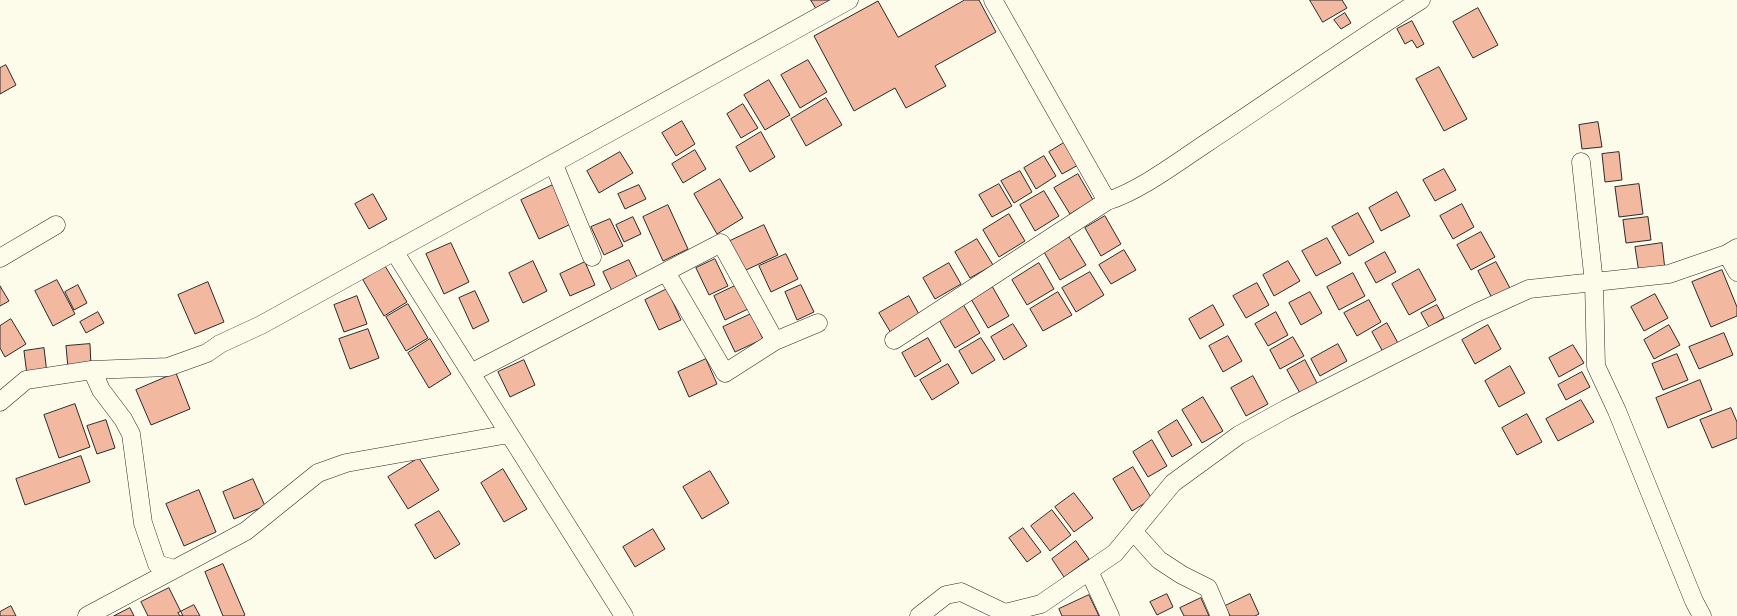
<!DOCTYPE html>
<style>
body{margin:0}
canvas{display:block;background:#fdfbea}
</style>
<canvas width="1737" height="616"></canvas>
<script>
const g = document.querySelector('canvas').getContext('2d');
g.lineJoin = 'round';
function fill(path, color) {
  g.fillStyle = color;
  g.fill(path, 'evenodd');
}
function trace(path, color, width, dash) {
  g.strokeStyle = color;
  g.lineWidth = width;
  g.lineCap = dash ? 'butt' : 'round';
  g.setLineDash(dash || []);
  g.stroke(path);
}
const building = new Path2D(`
 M811 0H830L816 8Z
 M965 0H979L996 32 935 66 946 86 906 108 895 88 854 111 814 36 878 1 898 37Z
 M1310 0H1342L1347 8 1323 22Z
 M1478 8 1498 45 1473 58 1453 22Z
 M1345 13 1351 23 1341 29 1334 20Z
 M1412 21 1424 44 1417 48 1412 40 1405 44 1397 29Z
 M808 60 827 92 800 108 781 75Z
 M6 65 16 85 0 94V68Z
 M1439 67 1467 119 1444 131 1416 79Z
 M769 80 790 115 765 130 744 95Z
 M826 98 842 125 806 146 791 119Z
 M743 104 758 128 741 138 727 114Z
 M682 121 695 144 676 156 662 133Z
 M1598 122 1602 147 1582 149 1579 125Z
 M761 132 775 157 750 172 736 147Z
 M1067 141 1080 164 1062 174 1049 152Z
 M695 150 706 169 683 183 672 164Z
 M620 152 633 173 599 193 587 171Z
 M1619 152 1622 180 1605 182 1602 154Z
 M1044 156 1056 176 1036 189 1024 168Z
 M1444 169 1456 190 1435 201 1423 180Z
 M1020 171 1032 192 1014 203 1001 181Z
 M1078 174 1093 200 1070 214 1054 188Z
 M720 179 743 218 717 234 694 194Z
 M555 184 573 223 539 239 521 200Z
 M999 184 1012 206 992 217 979 195Z
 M1639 184 1643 214 1619 217 1615 187Z
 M639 185 646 199 625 209 618 194Z
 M1044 191 1059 216 1035 231 1020 205Z
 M1397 192 1410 216 1381 231 1369 208Z
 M373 194 387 219 369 229 355 204Z
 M1462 204 1474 227 1453 239 1440 216Z
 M668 205 688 249 663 261 643 217Z
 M1358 213 1374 242 1349 256 1332 227Z
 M1009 214 1025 241 999 257 983 230Z
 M1105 216 1121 244 1101 256 1085 228Z
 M633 217 641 234 624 242 616 225Z
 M1648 217 1651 240 1626 243 1623 220Z
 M610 219 623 246 604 255 591 227Z
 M764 225 778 255 744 271 730 241Z
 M1481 232 1495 257 1471 270 1457 245Z
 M1069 237 1086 265 1060 280 1044 252Z
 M1327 238 1341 263 1316 276 1302 251Z
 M977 239 993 265 970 278 955 252Z
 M451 243 469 282 444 294 426 254Z
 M1662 243 1665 270 1639 273 1635 247Z
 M1124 250 1136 270 1111 284 1099 265Z
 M1385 252 1396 272 1376 283 1365 263Z
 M786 254 798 279 771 292 759 266Z
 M715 259 728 286 709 295 696 268Z
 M629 260 638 279 612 291 603 272Z
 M533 261 547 291 523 303 509 273Z
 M1288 261 1300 281 1274 296 1263 275Z
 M585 262 595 285 570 296 560 274Z
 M1496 262 1510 288 1492 298 1478 271Z
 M949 263 961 284 935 299 923 278Z
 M1039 263 1054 289 1027 305 1012 280Z
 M385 266 407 302 384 316 363 280Z
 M1419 269 1436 300 1409 315 1392 284Z
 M1722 270 1737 307V316L1711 327 1692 282Z
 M1090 272 1104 295 1076 312 1062 288Z
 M1353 273 1365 296 1339 310 1327 287Z
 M57 280 75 314 53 326 35 291Z
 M208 282 224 322 195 334 178 295Z
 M1257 283 1269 305 1246 318 1233 296Z
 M78 285 87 303 74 310 65 292Z
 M737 285 748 309 725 320 714 296Z
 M801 285 814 312 797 320 785 292Z
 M0 286 9 301 0 306Z
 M992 286 1009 316 988 328 971 299Z
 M667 289 681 320 659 330 645 300Z
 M475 291 489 321 473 329 459 298Z
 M1058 292 1072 315 1043 331 1030 309Z
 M1310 292 1322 313 1301 325 1289 303Z
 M1655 294 1668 318 1644 331 1631 307Z
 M357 296 367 324 344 332 334 305Z
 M909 296 920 316 891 333 879 313Z
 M1369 300 1381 322 1357 336 1344 313Z
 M408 304 428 338 406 351 386 317Z
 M963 304 980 333 955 348 938 318Z
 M1213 305 1224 325 1200 339 1189 319Z
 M1437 305 1444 318 1429 327 1421 313Z
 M98 312 104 323 86 333 80 322Z
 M1276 312 1288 335 1268 346 1255 324Z
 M751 314 763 339 735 352 723 327Z
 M11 319 26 344 5 357 0 348V326Z
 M1387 323 1398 343 1383 352 1372 332Z
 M1013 324 1027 346 1004 360 991 337Z
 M1488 325 1501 349 1475 364 1462 340Z
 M1669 325 1680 345 1654 359 1644 340Z
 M368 329 379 358 350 369 339 339Z
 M1724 333 1733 355 1699 369 1689 347Z
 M1228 336 1242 361 1223 372 1209 346Z
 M1293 337 1304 356 1280 369 1270 350Z
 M928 338 941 361 915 377 902 353Z
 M981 338 995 360 972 374 959 351Z
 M430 339 451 374 429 388 408 353Z
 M90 344 91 366 68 368 66 346Z
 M1338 344 1347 361 1320 376 1311 359Z
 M1573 345 1584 363 1559 377 1549 358Z
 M44 348 47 373 27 375 24 351Z
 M1677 354 1688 380 1663 390 1652 364Z
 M706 359 717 384 689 397 678 372Z
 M524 360 535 385 510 397 498 372Z
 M1305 360 1318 385 1301 395 1287 370Z
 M948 364 959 383 932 400 920 380Z
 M1510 366 1525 393 1499 407 1485 381Z
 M1582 372 1590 387 1566 400 1558 385Z
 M176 373 190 409 151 425 136 390Z
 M1253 376 1268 404 1246 416 1231 388Z
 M1700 380 1712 410 1668 428 1656 398Z
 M1203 397 1223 431 1202 443 1182 410Z
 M1581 400 1594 422 1558 441 1546 419Z
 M75 404 90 447 59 458 44 415Z
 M1731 408 1737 422V438L1712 448 1700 420Z
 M1527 414 1542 442 1517 455 1502 428Z
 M106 420 115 448 97 454 87 426Z
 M1177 420 1192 445 1172 457 1158 432Z
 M1152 440 1167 466 1148 477 1133 452Z
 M81 456 90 482 25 505 16 479Z
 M419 458 439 490 408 509 388 477Z
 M1133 467 1152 499 1132 511 1113 479Z
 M503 469 527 509 504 522 481 483Z
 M710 471 729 503 702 519 683 487Z
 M253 479 265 506 234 519 223 492Z
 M199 490 216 532 184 546 166 504Z
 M1074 493 1093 518 1074 532 1055 507Z
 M1052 510 1071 535 1050 551 1031 526Z
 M439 511 460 544 435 559 415 525Z
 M1023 528 1041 552 1027 562 1009 538Z
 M653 529 665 549 635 567 623 547Z
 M1076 541 1089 559 1064 577 1052 559Z
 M223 564 245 615 243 616H223L205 572Z
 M169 588 183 616H148L141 602Z
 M1167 594 1173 607 1157 615 1150 602Z
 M1250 594 1259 614 1255 616H1230L1225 606Z
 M1089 595 1099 616H1062L1059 609Z
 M1201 598 1209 616H1184L1180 608Z
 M194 605 200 616H180L178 613Z
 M11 606 16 616H0V612Z
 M130 608 134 616H114Z`);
const minor = new Path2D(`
 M993 0 1107 201
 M1581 162 1594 283 1596 366 1617 411 1694 601 1702 616
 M554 165 592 257
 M394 251 624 616
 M1727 254 1737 272
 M0 258 56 225
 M894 340 1107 201C1138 192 1178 162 1205 144 1278 96 1348 46 1421 0
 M775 341 818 323
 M92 370 101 390 123 419 131 434 143 523 157 564 174 569
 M471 373 721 243 775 341 725 373 666 272
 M0 402 26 380 92 370 168 367 207 353 220 344 261 325 849 0
 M1133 531 1159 560 1182 575 1208 588 1220 616
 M1089 571 1110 616
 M87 616 246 531 318 473 346 463 509 434
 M919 616 946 595 961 592 1005 613 1041 604 1115 553 1173 483 1239 435 1286 409 1476 313 1529 289 1669 274 1727 254 1737 248`);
fill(building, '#f2b8a0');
trace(building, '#2b2b2b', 1);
trace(minor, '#2b2b2b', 19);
trace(minor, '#fdfbea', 18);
</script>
